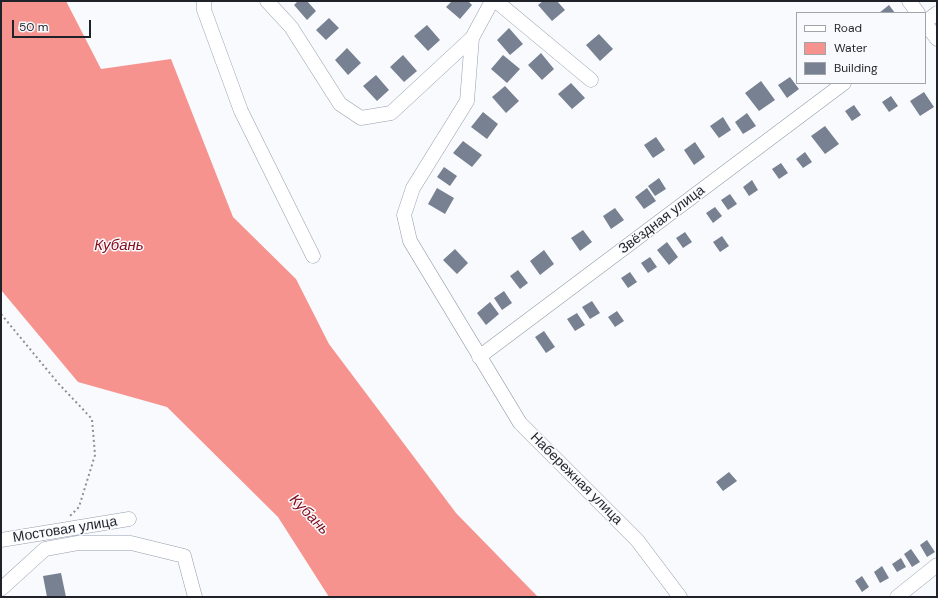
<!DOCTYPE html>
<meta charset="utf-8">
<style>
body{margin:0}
#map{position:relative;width:938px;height:598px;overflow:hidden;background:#f8fafd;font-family:"DM Sans",sans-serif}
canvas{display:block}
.frame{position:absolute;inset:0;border:2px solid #1f2329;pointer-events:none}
.legend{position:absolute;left:796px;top:12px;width:130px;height:72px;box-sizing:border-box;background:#f8fafd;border:1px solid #a1a4a8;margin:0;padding:5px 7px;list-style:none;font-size:12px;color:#1f2329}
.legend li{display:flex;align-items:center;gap:8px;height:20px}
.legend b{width:20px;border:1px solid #a1a4a8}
.scale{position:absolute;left:12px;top:20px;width:79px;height:18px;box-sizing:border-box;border:2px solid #1f2329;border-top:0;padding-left:5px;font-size:12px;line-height:14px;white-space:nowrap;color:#1f2329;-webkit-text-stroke:3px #f8fafd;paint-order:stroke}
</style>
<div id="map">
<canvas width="938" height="598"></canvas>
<div class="frame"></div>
<ul class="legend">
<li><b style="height:5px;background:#fff"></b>Road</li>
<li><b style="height:11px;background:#f6938e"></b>Water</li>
<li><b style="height:11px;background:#788191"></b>Building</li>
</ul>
<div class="scale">50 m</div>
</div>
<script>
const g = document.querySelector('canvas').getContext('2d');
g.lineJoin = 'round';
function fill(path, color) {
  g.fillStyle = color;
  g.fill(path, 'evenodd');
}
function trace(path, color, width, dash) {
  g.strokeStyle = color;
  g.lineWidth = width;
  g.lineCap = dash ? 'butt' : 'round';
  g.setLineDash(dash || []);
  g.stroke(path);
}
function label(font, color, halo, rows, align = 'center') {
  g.font = font + ' "DM Sans",sans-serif';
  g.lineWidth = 3;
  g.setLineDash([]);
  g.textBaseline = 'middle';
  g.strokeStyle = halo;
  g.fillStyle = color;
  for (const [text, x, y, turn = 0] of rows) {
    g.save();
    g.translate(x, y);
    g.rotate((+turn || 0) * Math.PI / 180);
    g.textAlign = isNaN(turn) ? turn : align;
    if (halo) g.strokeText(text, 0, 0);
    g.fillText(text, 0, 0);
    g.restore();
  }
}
const water = new Path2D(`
 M1 1H66L101 69 171 59 233 217 296 279 329 344 456 513 538 597H329L278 517 167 407 78 382 1 290Z`);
const building = new Path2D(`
 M298 1H307L316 11 307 20 294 5Z
 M452 1H468L472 5 460 19 446 7Z
 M543 1H557L565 10 552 21 538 5Z
 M889 5 895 13H879Z
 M329 18 339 28 326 40 316 30Z
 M427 25 440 40 428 51 414 36Z
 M509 28 523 44 510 55 497 40Z
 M599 34 613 49 600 61 586 45Z
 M347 48 361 63 348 75 335 60Z
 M541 53 554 69 542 80 528 65Z
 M403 55 417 71 404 82 390 67Z
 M503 55 520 69 507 83 491 69Z
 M376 75 389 90 377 101 363 86Z
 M790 77 799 89 787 98 778 85Z
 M761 81 775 100 759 111 745 93Z
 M571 83 585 98 572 109 558 94Z
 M505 86 519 101 506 113 492 97Z
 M924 92 934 107 920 116 910 101Z
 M891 96 898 106 889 112 882 102Z
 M854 105 861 115 852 121 845 111Z
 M483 112 498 124 487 139 471 127Z
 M747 113 756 126 743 134 735 122Z
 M723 117 731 130 719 138 710 126Z
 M825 126 839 144 825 154 811 136Z
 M656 137 665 150 653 158 644 145Z
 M463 141 482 155 472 167 453 153Z
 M695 142 705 157 694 165 684 150Z
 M805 152 812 162 803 168 796 159Z
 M781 163 788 173 779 179 772 169Z
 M444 167 457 176 450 186 437 177Z
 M659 178 666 189 655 196 648 186Z
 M752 180 758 190 749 196 743 187Z
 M437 188 454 198 445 214 428 204Z
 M647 188 656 201 644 209 635 197Z
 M730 194 737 204 728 210 721 200Z
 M715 207 722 216 713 223 706 213Z
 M615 208 624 220 611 229 603 216Z
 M583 230 592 242 580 251 571 238Z
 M685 232 692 242 683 248 676 238Z
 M722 236 729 246 720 252 713 242Z
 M667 242 678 257 669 265 657 250Z
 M455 249 468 263 457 274 443 260Z
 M544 250 554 264 540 275 530 261Z
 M650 257 657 267 648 273 641 263Z
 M518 270 528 283 520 289 510 276Z
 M630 272 637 282 628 288 621 278Z
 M504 291 512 303 502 310 494 298Z
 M592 301 600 313 590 319 582 307Z
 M490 302 499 314 486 325 477 313Z
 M617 311 624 321 615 327 608 317Z
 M577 313 585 325 575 331 567 319Z
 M544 331 555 347 546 353 535 337Z
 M729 472 737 481 723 491 716 482Z
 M927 540 935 552 927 557 920 545Z
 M911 549 920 562 912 567 904 554Z
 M901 558 906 567 897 572 892 564Z
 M882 566 889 578 880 583 874 572Z
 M61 573 66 597H47L43 576Z
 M862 576 869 587 862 592 855 581Z`);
const path = new Path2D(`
 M1 314 58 383 92 419 95 455 79 507 70 516`);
const minor = new Path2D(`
 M204 1V10L241 111 313 256
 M267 1 291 27 340 104 361 118 391 113 472 38 492 1
 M496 1 591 80
 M909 1 918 13
 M925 22 937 13
 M925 23 937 39
 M472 38 467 101 413 188 404 215 410 241 520 423 637 540 680 597
 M479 357 844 83
 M1 540 129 519
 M1 589 45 549 78 543H131L184 556 195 597
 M897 597 937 565`);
const streetNames = [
 ["Звёздная улица",662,220,-37],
 ["Набережная улица",576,479,45],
 ["Мостовая улица",65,530,-9]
];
const waterNames = [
 ["Кубань",119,246],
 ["Кубань",309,515,46]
];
fill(water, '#f6938e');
fill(building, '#788191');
trace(minor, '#949dad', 15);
trace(path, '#8c8f93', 2, [2, 3]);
trace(minor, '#fff', 14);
label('14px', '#1f2329', '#f8fafd', streetNames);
label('italic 15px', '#850c1b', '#f8fafd', waterNames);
</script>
